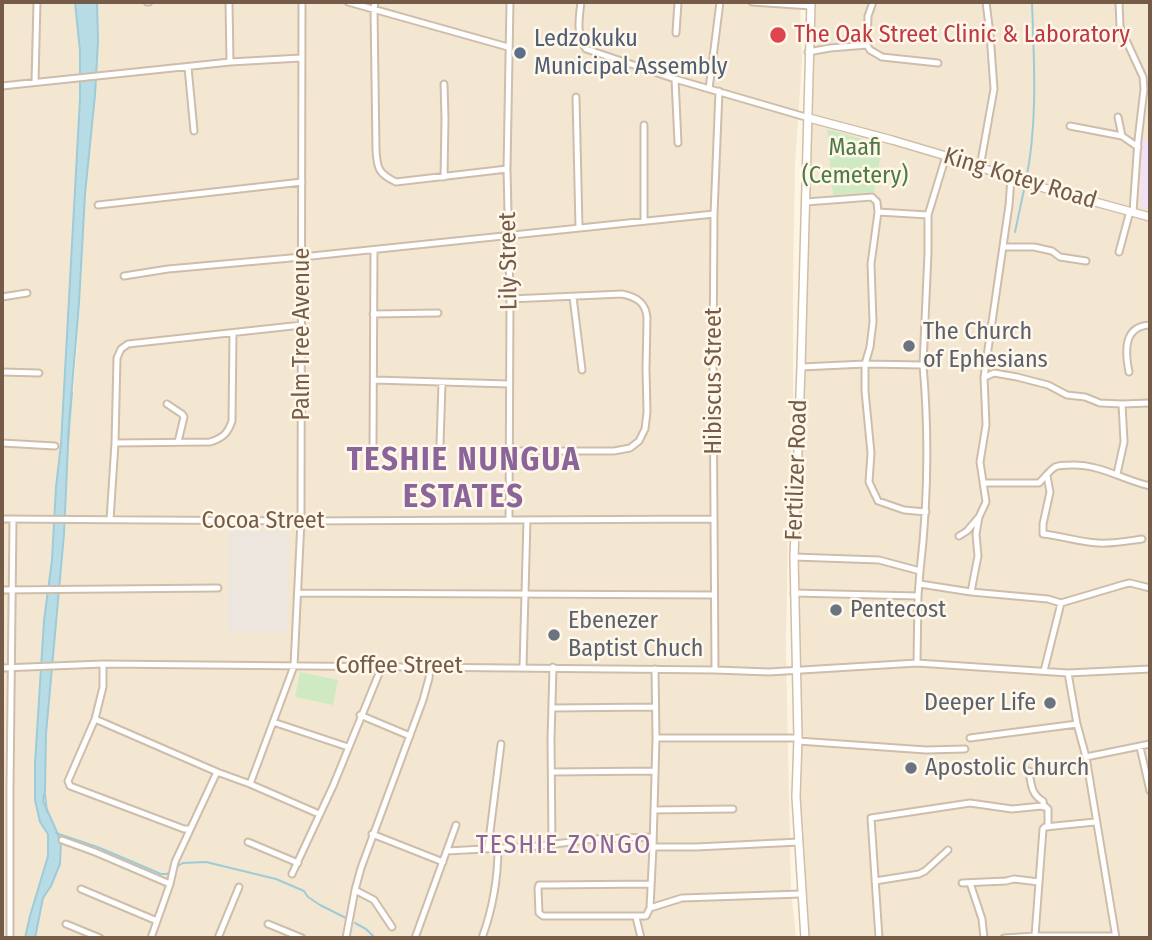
<!DOCTYPE html>
<style>
body{margin:0}
#map{position:relative;width:1152px;height:940px;overflow:hidden;background:#fdf5e4;font-family:"Fira Sans Condensed",sans-serif}
canvas{display:block}
.frame{position:absolute;inset:0;border:4px solid #755c49;pointer-events:none}
</style>
<div id="map">
<canvas width="1152" height="940"></canvas>
<div class="frame"></div>
</div>
<script>
const g = document.querySelector('canvas').getContext('2d');
g.lineJoin = 'round';
function fill(path, color) {
  g.fillStyle = color;
  g.fill(path, 'evenodd');
}
function trace(path, color, width, dash) {
  g.strokeStyle = color;
  g.lineWidth = width;
  g.lineCap = dash ? 'butt' : 'round';
  g.setLineDash(dash || []);
  g.stroke(path);
}
function label(font, color, halo, rows, align = 'center') {
  g.font = font + ' "Fira Sans Condensed",sans-serif';
  g.lineWidth = 5;
  g.setLineDash([]);
  g.textBaseline = 'middle';
  g.strokeStyle = halo;
  g.fillStyle = color;
  for (const [text, x, y, turn = 0] of rows) {
    g.save();
    g.translate(x, y);
    g.rotate((+turn || 0) * Math.PI / 180);
    g.textAlign = isNaN(turn) ? turn : align;
    if (halo) g.strokeText(text, 0, 0);
    g.fillText(text, 0, 0);
    g.restore();
  }
}
const residential = new Path2D(`
 M2 2H75L80 51V99L67 343 52 560 44 621 35 763V800L40 822 48 834V856L30 915 25 938H2Z
 M97 2H800L802 62 795 164 793 282V410L788 529 786 650 791 890 796 938H35L43 898 51 886 58 832 49 816 43 801 45 791 46 734 64 534 65 483 76 360 85 194 95 95 98 41Z
 M814 2H1150V938H808L799 800 801 680 798 635 797 593 812 122Z`);
const industrial = new Path2D(`
 M229 530 289 531 288 632 227 633Z`);
const education = new Path2D(`
 M1142 140 1150 141V210L1141 206Z`);
const green = new Path2D(`
 M827 129 883 145 874 192 833 195Z
 M300 672 338 680 333 705 295 697Z`);
const water = new Path2D(`
 M75 2H97L98 41 95 95 85 194 79 303 69 423 64 534 46 734 45 791 43 801 61 841 60 864 51 886 43 898 35 938H25L30 916 48 856V834L40 822 35 800V763L44 621 52 560 56 487 61 444 80 99V51Z`);
const stream = new Path2D(`
 M1026 180C1038 123 1034 59 1032 2
 M1015 232 1025 185
 M68 442 72 392
 M45 794 47 812
 M56 833 100 848 161 874H167L171 871
 M176 867 183 863 206 862 276 879 304 891 308 897 320 905 346 918
 M355 923 366 929 375 938`);
const street = new Path2D(`
 M147 2H149
 M229 2 230 62
 M348 2 508 47
 M375 2 374 9 376 150C377 169 379 174 396 182L507 169
 M581 2C579 18 576 35 586 49L675 79 809 118
 M752 2 811 6
 M1119 2 1120 27 1143 77 1144 89 1138 140 1133 212
 M676 33 678 2
 M867 45 868 16 873 2
 M808 52 830 48 867 45 870 50 882 57 938 63
 M188 67 194 131
 M675 79 678 143
 M35 82 37 2
 M2 86 230 62 301 58
 M709 89 720 2
 M576 97 579 228
 M1118 117 1122 136
 M1070 126 1122 136 1138 147
 M980 167 994 89 990 34 986 2
 M444 177 445 119 444 84
 M806 202 872 197 877 202 878 212 871 264 873 322 870 347 865 364V391L871 453 869 482 878 501 904 510 926 512
 M98 205 302 182
 M878 212 928 215
 M644 221V125
 M1003 247H1034L1052 251 1060 257 1086 261
 M1119 252 1130 211
 M124 276 168 269 302 257 714 214
 M2 297 27 293
 M573 297 582 370
 M373 314 438 313
 M923 365 928 253V215L946 156
 M801 367 865 364 923 365C929 433 928 502 920 571
 M2 372 39 373
 M1129 372C1125 352 1123 326 1150 325
 M985 377 994 373 1017 377 1048 385 1067 395 1085 397 1100 403 1122 404 1150 403
 M374 380 509 384
 M167 404 182 414 184 417 178 442
 M2 443 55 446
 M115 443 210 442C223 438 228 433 232 421L233 333
 M440 444 442 383
 M373 447 374 250
 M508 451H614L630 448 639 441 645 429 647 412 646 369 647 318C646 303 637 297 622 294L510 299
 M1117 474 1124 442 1122 404
 M1047 476 1050 492 1043 524V534C1062 536 1079 542 1098 543 1113 544 1128 541 1142 539
 M983 483H1039C1044 478 1049 471 1055 467 1059 465 1066 465 1071 465 1100 464 1123 480 1150 486
 M2 519 301 521 714 519
 M110 520 115 443 117 358 121 349 128 344 302 325
 M509 520 510 299 507 169 510 2
 M959 536 967 531 979 517 986 502 980 462 986 425 984 377 1009 205 1011 178
 M794 557 879 560 920 571 918 596
 M920 584 971 592 1048 599 1061 603
 M2 590 218 588
 M971 592 978 556 976 534 979 517
 M298 593 714 595
 M794 593 918 596 917 663
 M523 667 527 520
 M2 668 103 664 715 670 769 672 917 663 1068 673 1077 724 1086 757 1116 938
 M655 669 656 738H798
 M715 670 713 363 714 214 719 91
 M1044 671 1061 603 1125 584 1130 583 1150 588
 M1068 673 1150 669
 M552 708 655 707
 M360 715 410 736
 M95 719 103 687V664
 M273 722 348 747
 M656 738 653 847H696L799 842
 M970 738 1077 724
 M798 741 926 750 965 749
 M1140 747 1150 791
 M1086 757 1150 744
 M1029 771C1031 783 1031 795 1043 801L1044 807
 M217 772 250 784 319 814
 M552 772 655 771
 M250 784 294 666 301 521 302 2
 M654 810 733 809
 M372 834 443 862
 M62 840 95 852 170 884
 M248 842 298 863
 M552 844 551 739 553 667
 M653 847 650 908 682 898 801 894
 M488 848 501 744
 M447 851 539 846 594 839 653 837
 M292 874 333 786 382 666
 M875 881 919 874 925 871 948 850
 M962 883 1006 881 1014 879 1039 882
 M970 883 982 919 984 938
 M81 889 157 921
 M355 890 374 900 392 927
 M650 908 646 916H543L539 913 538 888 539 885H547L651 884
 M636 917 641 938
 M66 924 100 938
 M268 924 302 938
 M1035 936 1043 829 1045 827 1095 822
 M10 938V788L13 519
 M151 938 170 884 175 862 217 772 95 719 68 781 70 786 184 829H189
 M218 938 239 887
 M346 938 355 890 361 868 423 700 429 678 430 666
 M415 938 456 825
 M482 938C493 908 498 880 498 847
 M879 938 871 818 970 803 1012 809 1042 806 1046 807 1048 809V827
 M1004 938 1035 936H1115`);
const secondary = new Path2D(`
 M809 118 892 140 946 156 1033 185 1150 217
 M805 938 796 797 798 738 794 557 801 367 811 2`);
const markers = [
 [778,35,9,"#e0444e"],
 [520,53,7,"#5c6f8a"],
 [909,346,7,"#6b7280"],
 [836,610,7,"#6b7280"],
 [554,635,7,"#6b7280"],
 [1050,703,7,"#6b7280"],
 [911,768,7,"#6b7280"]
];
const healthNames = [
 ["The Oak Street Clinic & Laboratory",794,35]
];
const serviceNames = [
 ["Ledzokuku",534,39],
 ["Municipal Assembly",534,67]
];
const parkNames = [
 ["Maafi",855,148],
 ["(Cemetery)",855,176]
];
const streetNames = [
 ["King Kotey Road",1020,179,17],
 ["Lily Street",509,261,-91],
 ["Palm Tree Avenue",302,334,-90],
 ["Hibiscus Street",714,381,-90],
 ["Fertilizer Road",797,470,-88],
 ["Cocoa Street",263,521],
 ["Coffee Street",399,666]
];
const worshipNames = [
 ["The Church",923,332],
 ["of Ephesians",923,360],
 ["Pentecost",850,610],
 ["Ebenezer",568,621],
 ["Baptist Chuch",568,649],
 ["Deeper Life",1036,703,"right"],
 ["Apostolic Church",925,768]
];
const neighbourhoodNames = [
 ["TESHIE ZONGO",564,846]
];
const districtNames = [
 ["TESHIE NUNGUA",464,461],
 ["ESTATES",464,498]
];
fill(residential, '#f4e7d2');
fill(industrial, '#ece6de');
fill(education, '#f2e0f9');
fill(green, '#cfeac2');
fill(water, '#b8dce6');
trace(water, '#9ecbd8', 2);
trace(stream, '#9ecbd8', 2);
trace(street, '#cebdaa', 9);
trace(secondary, '#d1bea7', 10);
trace(street, '#fff', 5);
trace(secondary, '#fff', 7);
for (const [x, y, r, color] of markers) {
  const dot = new Path2D();
  dot.arc(x, y, r, 0, 2 * Math.PI);
  g.fillStyle = color;
  g.fill(dot);
  trace(dot, '#fff8ea', 2.5);
}
label('24px', '#be3a42', '#fff8ea', healthNames, 'left');
label('24px', '#4e5e75', '#fff8ea', serviceNames, 'left');
label('24px', '#4d7b41', '#fff8ea', parkNames);
label('24px', '#755c49', '#fff8ea', streetNames);
label('24px', '#5b616d', '#fff8ea', worshipNames, 'left');
g.letterSpacing = '2px';
label('26px', '#8b6499', '#fff8ea', neighbourhoodNames);
g.letterSpacing = '0px';
g.letterSpacing = '2px';
label('bold 32px', '#8b6499', '#fff8ea', districtNames);
g.letterSpacing = '0px';
</script>
